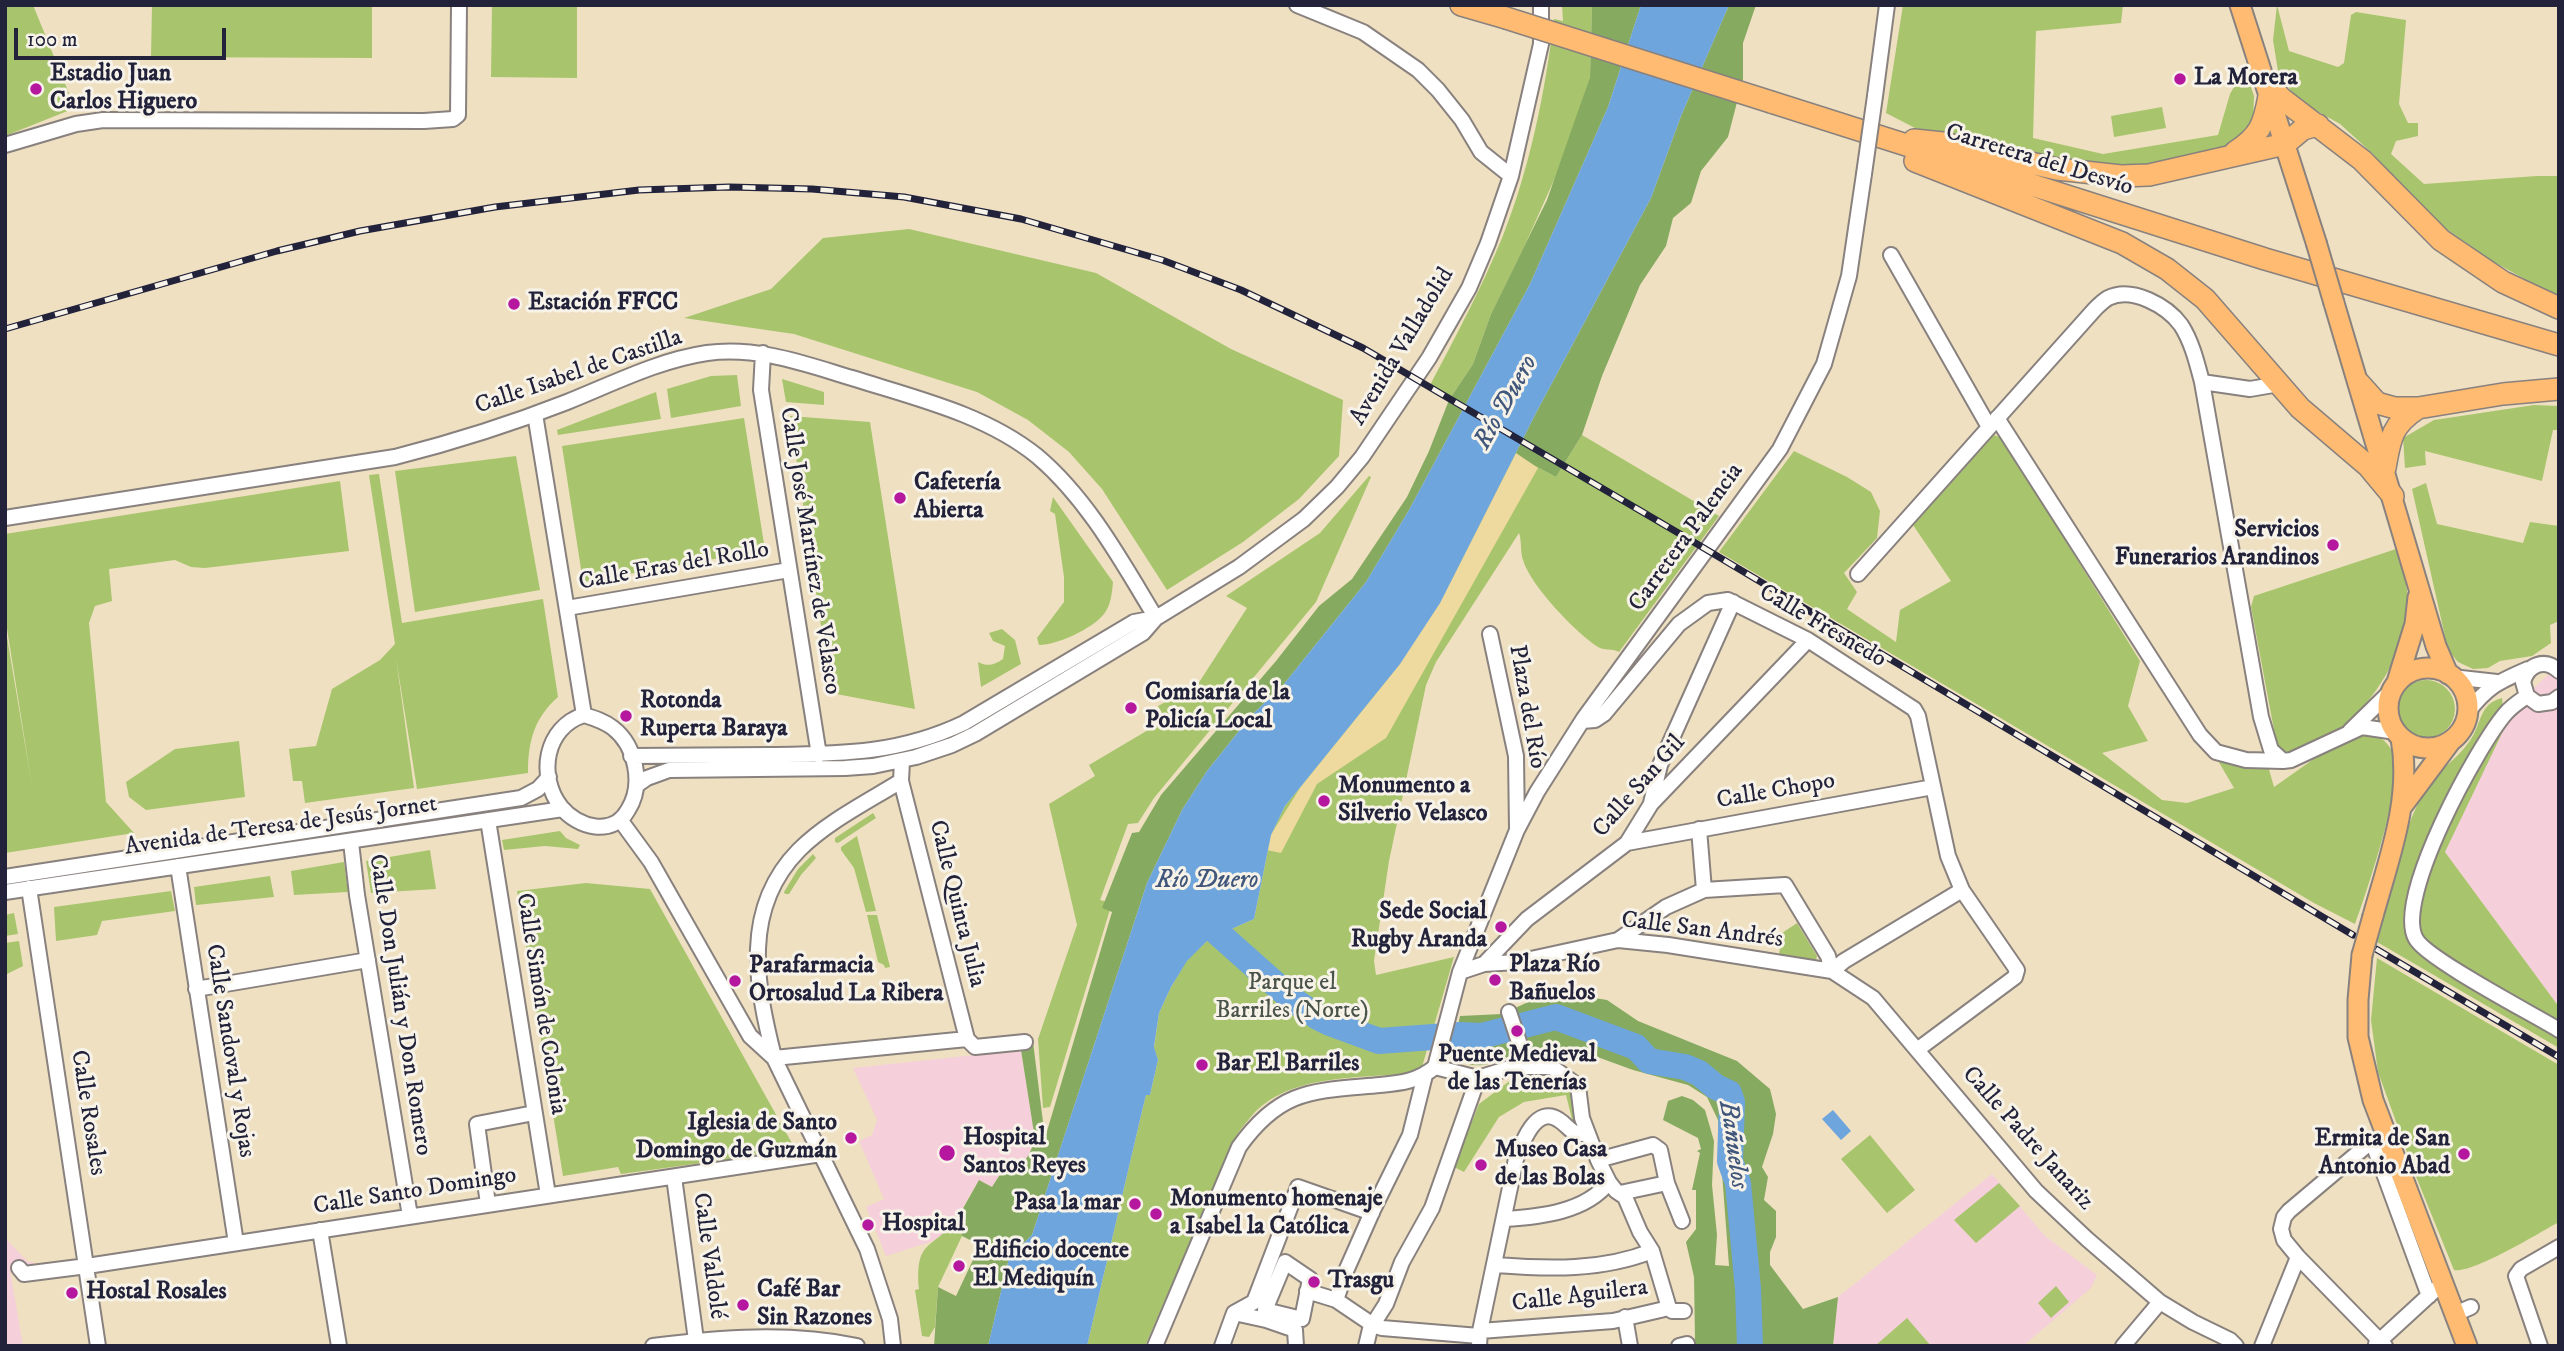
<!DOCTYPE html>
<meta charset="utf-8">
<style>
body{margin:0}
#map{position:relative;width:2564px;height:1351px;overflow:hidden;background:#efe0c2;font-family:"IM FELL DW Pica",serif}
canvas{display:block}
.frame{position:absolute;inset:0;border:7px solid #22223b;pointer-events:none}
.scale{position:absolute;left:14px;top:28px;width:212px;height:32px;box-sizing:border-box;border:4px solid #22223b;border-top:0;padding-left:9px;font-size:21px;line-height:24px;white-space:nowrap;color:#22223b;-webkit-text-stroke:5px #f7f3e8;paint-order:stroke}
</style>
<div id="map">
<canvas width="2564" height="1351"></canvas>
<div class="frame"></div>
<div class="scale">100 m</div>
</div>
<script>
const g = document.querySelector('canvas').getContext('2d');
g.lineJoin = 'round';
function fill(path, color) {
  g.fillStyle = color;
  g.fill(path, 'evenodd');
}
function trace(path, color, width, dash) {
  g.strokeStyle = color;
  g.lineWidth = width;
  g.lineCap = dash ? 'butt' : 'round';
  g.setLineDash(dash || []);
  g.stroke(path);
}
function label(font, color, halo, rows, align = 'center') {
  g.font = font + ' "IM FELL DW Pica",serif';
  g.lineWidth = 6;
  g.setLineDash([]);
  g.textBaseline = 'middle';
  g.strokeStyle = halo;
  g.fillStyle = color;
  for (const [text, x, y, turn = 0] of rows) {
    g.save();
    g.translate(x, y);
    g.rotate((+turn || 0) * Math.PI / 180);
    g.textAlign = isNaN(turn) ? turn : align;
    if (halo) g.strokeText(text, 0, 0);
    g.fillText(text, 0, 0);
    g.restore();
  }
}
const built = new Path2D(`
 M2559 664V1007L2445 852 2490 756 2519 702Z
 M1021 1050 1034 1133V1141L1029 1155 1017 1169 999 1176 992 1187 979 1180 964 1205 961 1215 947 1231 933 1241 886 1256 866 1207 884 1199 859 1141 872 1135 877 1120 853 1068Z
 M1992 1174 2045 1236 2097 1275 2091 1288 2023 1346H1833L1838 1297Z
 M5 1238 28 1262H33L34 1265 10 1270 23 1346H5Z`);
const green = new Path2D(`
 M5 5H33L75 108 5 136Z
 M152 5H372V58L151 57Z
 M492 5H577V78L491 77Z
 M1562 5H1592L1590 77 1562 162 1524 247 1491 314 1473 364 1449 400 1429 387C1455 338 1481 289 1502 238 1530 168 1545 93 1554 19L1563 21Z
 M1903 5H2123L2121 23 2036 31 2033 138 2103 154 2218 135 2230 94 2239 78 2244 80 2251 87 2254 96 2253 123 2244 137 2221 148 2147 166 2111 168 2050 158 1915 128 1886 113Z
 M2277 5 2289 51 2338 67 2344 63 2351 15 2356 12 2406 20 2399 104 2408 123H2418V136L2396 141 2391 154 2424 184 2537 176H2559V298L2494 262 2426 215 2372 153 2340 124 2296 99 2278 71 2273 40Z
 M2162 107 2166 128 2114 137 2111 116Z
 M909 229 1096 273 1231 349 1343 400 1339 456 1299 499 1243 542 1167 590 1102 489 1069 452 1028 420 977 392 794 334 684 318 771 289 823 238Z
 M737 375 741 406 671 418 667 389 711 376Z
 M782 379 824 392V405L786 402Z
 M656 392 661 419 558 435 557 430Z
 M2534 405 2559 406V430H2553L2542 481 2425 451 2426 465 2405 468 2403 438 2434 420Z
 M790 416 870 422 915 709 831 693Z
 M744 418 765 550 583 582 562 446Z
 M1582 435 1719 516 1619 652C1611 648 1605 651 1598 647 1576 633 1530 585 1523 560 1520 552 1522 541 1519 533L1436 662 1426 685 1389 861 1374 961 1376 975 1454 957 1422 1067 1411 1073C1360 1079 1295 1073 1255 1112 1249 1119 1243 1126 1238 1133L1145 1346H1087L1143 1107 1146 1094 1150 1095 1158 1060 1154 1048 1159 1013 1171 987 1187 960 1209 939 1254 919 1271 835 1285 806 1400 664 1440 603 1524 460 1556 477Z
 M1994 435 2002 438 2140 661 2128 706 2148 741 2102 753 2162 800 2187 803 2234 788 2217 759 2268 766 2274 787 2318 756 2370 732C2384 738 2394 748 2396 764 2400 791 2366 895 2355 924L2314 903 1719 552 1794 451 1847 477 1871 492 1880 511 1877 538 1844 573 1857 592 1847 609 1896 642 1900 610 1951 581 1913 525Z
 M516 456 540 590 415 612 395 471Z
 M379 474 402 623 543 599 558 697C534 718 528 742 528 773L417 789 396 658 414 788 305 803 302 781H293L289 749 316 746 332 689 380 660 395 644 369 475Z
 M1369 476 1371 477 1316 602 1154 798 1138 823 1128 824 1100 900 1112 903 1050 1107 1043 1108 1038 1039 1077 925 1049 804 1095 776 1089 765 1165 720 1158 706 1198 684 1247 608 1226 596 1320 533Z
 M340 481 349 551 205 568 191 567 175 560 109 569 112 601 95 606 89 623 106 802 134 833 5 853V625L32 786 5 616V534Z
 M2426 483 2437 524 2523 543 2530 522 2559 526V621L2550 625 2551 643 2532 656 2500 661 2488 668 2473 669 2458 662 2448 650 2412 489Z
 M1053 497 1113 582C1112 593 1111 605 1104 614 1092 629 1057 645 1039 645L1037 638 1064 602V577L1055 514 1050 511Z
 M2399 548C2404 570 2410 594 2407 617 2402 656 2375 698 2347 724 2339 731 2328 735 2319 740 2306 747 2292 754 2278 751L2251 607 2254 596Z
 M1002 629 1015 640 1021 664 981 687 978 662C988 667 994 665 1003 659L1005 646 993 641 989 633Z
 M2397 709a29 29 0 1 1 58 0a29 29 0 1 1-58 0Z
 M2502 698 2505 727 2445 852 2559 1007V1048L2377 942C2389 898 2403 820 2429 785 2440 769 2458 758 2469 742 2482 725 2478 704 2502 698Z
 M239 741 245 797 146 810 129 797 126 782 175 749Z
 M873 813 876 818 838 843 835 842V838Z
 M560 831 566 838 580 845 578 849 545 846 504 850 502 840Z
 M857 836 876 911 866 912 854 868 841 850V847Z
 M430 850 436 889 371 893 366 861Z
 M813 854 816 858 801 875 789 894H785L784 892 798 869Z
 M344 862 348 892 294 895 291 871Z
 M270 876 274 897 196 905 194 887Z
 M586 883 650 889 793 1145 746 1157 621 1174 618 1167 563 1176 517 891Z
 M171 891 175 911 102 921 97 935 56 941 54 907Z
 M14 913 18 934 5 936V915Z
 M867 915H877L890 967 885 968 884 965 878 962Z
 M1797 923 1817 956 1816 960 1779 955 1782 933Z
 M19 941 23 966 5 975V943Z
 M2377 958 2559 1065V1222C2539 1233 2472 1274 2454 1270L2415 1174 2378 1072 2371 1020Z
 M1515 1077 1572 1089 1576 1126 1574 1127 1566 1095 1524 1102 1499 1117 1464 1172 1454 1167 1479 1104Z
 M1870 1135 1915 1190 1887 1213 1841 1159Z
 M1999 1183 2020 1206 1976 1243 1954 1220Z
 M957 1219 962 1236 938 1287 935 1327 929 1337 922 1336 915 1290 919 1289C915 1239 931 1251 957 1219Z
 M2056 1286 2069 1302 2051 1318 2038 1303Z
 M1907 1318 1931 1346H1875Z`);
const forest = new Path2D(`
 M1592 5H1641L1608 107 1530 284 1409 510 1366 582 1284 684 1251 716 1207 771 1182 810 1147 883 1032 1235 1009 1258 988 1346H934L938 1287 956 1296 980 1245 962 1236 957 1219 979 1180 992 1187 999 1176C1020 1170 1034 1156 1034 1133L1021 1050 1033 1042 1045 1138 1112 912 1102 908 1132 833 1139 832 1161 795 1276 661 1319 606 1352 579 1407 497 1429 451 1449 400 1473 364 1491 314 1547 200 1590 77Z
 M1729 5H1756L1743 43V79L1728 137 1701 171 1691 203 1673 218 1666 246 1640 285 1602 376 1582 435 1556 477 1524 460 1440 603 1537 411 1651 198 1681 116Z
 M1576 995 1607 1000 1638 1021 1737 1061 1770 1089 1776 1114 1773 1134 1762 1167 1768 1177 1764 1200 1776 1211V1237L1770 1252V1265L1803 1309 1838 1297 1833 1346H1687L1686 1342 1695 1340 1694 1277 1686 1242 1696 1229V1190H1692L1700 1153 1697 1151 1701 1149 1698 1138 1663 1120 1668 1101 1682 1096 1693 1100 1705 1110 1714 1141 1712 1185 1717 1235 1715 1265 1729 1266 1718 1120 1707 1097 1688 1085 1633 1070 1570 1047 1564 1048 1558 1053 1522 1051 1521 1048C1508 1060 1479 1071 1463 1062 1458 1059 1456 1053 1453 1048L1460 1016 1502 1014 1537 998 1562 1000Z`);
const sand = new Path2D(`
 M1516 453 1538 468 1386 738 1317 784 1281 853 1262 849 1300 788 1400 664 1440 603Z`);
const water = new Path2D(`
 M1641 5H1729L1681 116 1651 198 1537 411 1440 603 1400 664 1285 806 1271 835 1254 919 1209 939 1187 961 1171 987 1159 1013 1154 1047 1158 1060 1150 1095H1146L1143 1107 1087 1346H988L1009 1258 1032 1235 1147 883 1182 810 1207 771 1251 716 1284 684 1366 582 1409 510 1530 284 1608 107Z
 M1833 1110 1851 1131 1841 1140 1822 1119Z`);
const river = new Path2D(`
 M1193 911 1292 999 1316 1016 1330 1023 1379 1041 1460 1035 1481 1036 1556 1017 1636 1047 1649 1061 1685 1067 1699 1073 1716 1087 1729 1093 1732 1102 1730 1161 1738 1183 1748 1289 1750 1346`);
const minor = new Path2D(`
 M1297 5 1363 32 1418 70 1438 90 1462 120 1481 152 1511 176
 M1875 96 1887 5
 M5 145 76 124 103 120 424 121 453 119 458 115 459 5
 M1891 255 1989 427
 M763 353 761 390 819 755
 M2279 384 2250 389 2202 382 2261 717 2271 750 2283 761 2291 760 2362 727 2396 732
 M535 414 584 715
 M1997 418 2200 735 2216 752 2246 760 2283 761
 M5 518 395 457C454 442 511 424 567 402 612 384 659 360 707 353 757 346 805 364 852 378 915 398 985 414 1037 456 1088 499 1122 562 1156 618
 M1858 574 2095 309C2099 305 2103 301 2108 298 2132 286 2167 306 2181 325 2192 342 2197 363 2202 382
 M567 608 789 570
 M1490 634 1516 756 1517 829
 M2559 671C2545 658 2528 664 2523 682L2527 696 2538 704 2552 702 2559 697
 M2452 677 2497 682
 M2527 696C2520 701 2512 706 2506 713 2478 745 2393 900 2416 939 2427 959 2533 1014 2559 1030
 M2467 713C2488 686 2498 682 2528 669
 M584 715C594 718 604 721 613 728 636 746 644 785 628 810 613 837 578 828 561 807 537 776 545 727 584 715Z
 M1582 721 1595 720 1604 714 1679 624 1708 603 1728 600 1808 640 1914 709 1918 716 1948 856 1962 890 2017 970 2015 977 1917 1050
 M2350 731 2394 688
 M631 756C678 756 724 755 771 755 841 754 899 754 964 723L1134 622 1156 618
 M901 781 967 1039
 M637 785 647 778 669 770 845 768 873 766 916 757 952 745 975 734 1143 633 1156 618 1239 567 1304 519 1337 487 1362 457 1429 358 1469 288 1488 243 1511 176 1541 44V5
 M1651 803 1660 765 1733 602
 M488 820 548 1195
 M621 821 651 862 750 1036 774 1058 867 1249 890 1319 893 1346
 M1699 829 1704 890
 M351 842 357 895 410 1216
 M1627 843 1933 787
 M178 866 236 1243
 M5 877 521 798 538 789 549 777
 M29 888 98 1346
 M5 892C191 864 377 837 563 809
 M1618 940 1666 907 1704 890 1785 885 1828 956 1832 971
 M1484 964 1517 962 1618 940 1668 945 1832 971 1873 998 2036 1191 2087 1239 2160 1302 2193 1322 2230 1340 2236 1346
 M1832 971 1844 961 1962 890
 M1460 972 1484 964 1527 919 1627 843 1651 804 1808 640
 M196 989 368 960
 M1509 1012 1522 1051
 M774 1057C756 985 741 909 799 850 827 822 867 802 901 781L902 761
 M774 1058 967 1039 975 1047 1025 1042
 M1435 1067 1460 972 1517 830 1537 792 1584 718 1780 449 1824 364 1849 276 1864 174
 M1435 1067 1478 1078
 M1478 1078 1513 1067H1552L1578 1086 1582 1118 1598 1160 1609 1182 1616 1191 1625 1197 1640 1232 1652 1251 1669 1308
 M1598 1160 1653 1145 1660 1150 1667 1183 1682 1221
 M674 1177 696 1340
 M1620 1193 1667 1183
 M488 1204 477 1124 534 1113
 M1504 1219C1540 1217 1586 1212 1609 1182
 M320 1230 339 1346
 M1285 1262 1310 1279 1302 1319 1265 1310Z
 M1495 1265C1549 1269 1602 1271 1652 1251
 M19 1268 24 1274 87 1266 821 1154
 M1307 1291 1336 1300 1373 1325 1382 1328 1479 1336
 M1336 1300 1346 1271 1373 1210 1410 1135 1425 1075
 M1234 1313 1254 1302 1298 1187 1372 1213
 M1234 1313 1266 1320 1295 1330 1296 1346
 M2455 1314 2471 1307
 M1625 1317 1630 1346
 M1480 1331 1613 1321 1669 1308 1672 1311H1684
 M2376 1344 2436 1289
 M653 1346C721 1337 790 1332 857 1346
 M1155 1346 1239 1147C1281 1088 1314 1091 1380 1085 1402 1083 1418 1081 1435 1067
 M1222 1346 1234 1313
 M1366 1346 1370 1329 1386 1304 1402 1262 1432 1208 1478 1078
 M1479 1346 1480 1331 1516 1159C1522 1143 1536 1104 1559 1120 1570 1127 1572 1137 1587 1133
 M1679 1346 1687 1344
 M2123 1346 2160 1302
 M2262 1346 2298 1257
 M2385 1346 2298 1257 2284 1240 2281 1229 2284 1217 2289 1211 2372 1141 2429 1296
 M2540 1346 2516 1276 2521 1269 2559 1247`);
const major = new Path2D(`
 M2240 5 2316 242
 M2334 303 2436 646 2448 674
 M2388 708a40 40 0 1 1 80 0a40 40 0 1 1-80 0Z
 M2397 682 2415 624 2418 597
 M2403 805 2450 742
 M2373 916C2389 858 2412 799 2401 738
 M2362 955 2358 1000V1037L2373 1100 2467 1346`);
const highway = new Path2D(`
 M1461 5 1506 18
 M2263 79 2281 98 2362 160 2441 240 2503 282 2559 308
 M1771 102 2265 259 2559 345
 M1914 140 1943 143 2057 169 2121 176 2149 175 2285 144 2303 129 2318 125
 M2235 152C2260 136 2264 124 2269 96
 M1915 161 2122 243 2167 269 2205 299 2300 408 2368 466 2393 496
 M2359 383 2377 403 2395 408H2418L2503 394 2559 389
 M2385 468C2390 440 2391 425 2418 408`);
const rail = new Path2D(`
 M5 329 277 251 360 231 495 207 639 190 729 187 812 189 904 197 1021 219 1162 260 1241 290 1363 348 1692 541 2353 935
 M2376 949 2559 1057`);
const minorBridge = new Path2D(`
 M1864 174 1875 96`);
const majorBridge = new Path2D(`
 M2316 242 2334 303
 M2362 955 2373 916`);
const highwayBridge = new Path2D(`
 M1506 18 1771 102`);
const markers = [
 [2180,79,7,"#b5179e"],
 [36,89,7,"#b5179e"],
 [514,304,7,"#b5179e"],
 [900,498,7,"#b5179e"],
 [2333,545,7,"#b5179e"],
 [1131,708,7,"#b5179e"],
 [626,716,7,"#b5179e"],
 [1324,801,7,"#b5179e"],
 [1501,927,7,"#b5179e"],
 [1495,980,7,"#b5179e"],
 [735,981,7,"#b5179e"],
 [1517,1031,7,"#b5179e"],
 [1202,1065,7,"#b5179e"],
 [851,1138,7,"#b5179e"],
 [947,1153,9,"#b5179e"],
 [2464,1154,7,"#b5179e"],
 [1481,1165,7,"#b5179e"],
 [1135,1204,7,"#b5179e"],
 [1156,1214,7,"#b5179e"],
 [868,1225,7,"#b5179e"],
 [959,1266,7,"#b5179e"],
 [1314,1282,7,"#b5179e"],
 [72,1293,7,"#b5179e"],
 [743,1305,7,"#b5179e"]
];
const poiNames = [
 ["Estadio Juan",50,75],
 ["Carlos Higuero",50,103],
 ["La Morera",2194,79],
 ["Estación FFCC",528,304],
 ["Cafetería",914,484],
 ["Abierta",914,512],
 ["Servicios",2319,531,"right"],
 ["Funerarios Arandinos",2319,559,"right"],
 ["Comisaría de la",1145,694],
 ["Policía Local",1145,722],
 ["Rotonda",640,702],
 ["Ruperta Baraya",640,730],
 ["Monumento a",1338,787],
 ["Silverio Velasco",1338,815],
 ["Sede Social",1487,913,"right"],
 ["Rugby Aranda",1487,941,"right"],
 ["Plaza Río",1509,966],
 ["Bañuelos",1509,994],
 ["Parafarmacia",749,967],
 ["Ortosalud La Ribera",749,995],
 ["Puente Medieval",1517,1056,"center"],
 ["de las Tenerías",1517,1084,"center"],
 ["Bar El Barriles",1216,1065],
 ["Iglesia de Santo",837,1124,"right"],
 ["Domingo de Guzmán",837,1152,"right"],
 ["Hospital",963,1139],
 ["Santos Reyes",963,1167],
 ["Ermita de San",2450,1140,"right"],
 ["Antonio Abad",2450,1168,"right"],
 ["Museo Casa",1495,1151],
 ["de las Bolas",1495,1179],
 ["Monumento homenaje",1170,1200],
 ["a Isabel la Católica",1170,1228],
 ["Pasa la mar",1121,1204,"right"],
 ["Hospital",882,1225],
 ["Edificio docente",973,1252],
 ["El Mediquín",973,1280],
 ["Trasgu",1328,1282],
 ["Café Bar",757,1291],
 ["Sin Razones",757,1319],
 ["Hostal Rosales",86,1293]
];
const streetNames = [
 ["Carretera del Desvío",2039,161,17],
 ["Avenida Valladolid",1403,347,-59],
 ["Calle Isabel de Castilla",579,373,-19],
 ["Carretera Palencia",1687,538,-54],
 ["Calle José Martínez de Velasco",809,551,81],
 ["Calle Eras del Rollo",674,567,-10],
 ["Calle Fresnedo",1822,627,30],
 ["Plaza del Río",1526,707,80],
 ["Calle San Gil",1640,787,-49],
 ["Calle Chopo",1776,792,-10],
 ["Avenida de Teresa de Jesús Jornet",281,827,-8],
 ["Calle Quinta Julia",956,904,76],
 ["Calle San Andrés",1702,931,7],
 ["Calle Simón de Colonia",540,1004,81],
 ["Calle Don Julián y Don Romero",399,1005,81],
 ["Calle Sandoval y Rojas",229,1051,81],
 ["Calle Rosales",87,1113,81],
 ["Calle Padre Janariz",2027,1139,48],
 ["Calle Santo Domingo",415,1192,-9],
 ["Calle Valdolé",708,1256,82],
 ["Calle Aguilera",1580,1297,-7]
];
const parkNames = [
 ["Parque el",1292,984],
 ["Barriles (Norte)",1292,1012]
];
const waterNames = [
 ["Río Duero",1507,403,-61],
 ["Río Duero",1207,882],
 ["Bañuelos",1732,1145,82]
];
fill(built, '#f5cfd9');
fill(green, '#a8c56d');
fill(forest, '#86aa60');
fill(sand, '#eeda9e');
fill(water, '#6ea5dc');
trace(river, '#6ea5dc', 26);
trace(minor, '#88817e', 18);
trace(major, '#88817e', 23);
trace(highway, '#88817e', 24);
trace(minor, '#fff', 14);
trace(major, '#febb71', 19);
trace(highway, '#febb71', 21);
trace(rail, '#22223b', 7);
trace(rail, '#f7f3e8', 4.5, [13]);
trace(minorBridge, '#88817e', 18, []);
trace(majorBridge, '#88817e', 23, []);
trace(highwayBridge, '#88817e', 24, []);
trace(minorBridge, '#fff', 14);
trace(majorBridge, '#febb71', 19);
trace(highwayBridge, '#febb71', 21);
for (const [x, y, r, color] of markers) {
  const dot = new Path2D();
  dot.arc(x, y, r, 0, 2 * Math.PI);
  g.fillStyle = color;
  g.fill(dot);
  trace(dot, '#f7f3e8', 2.5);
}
label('bold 24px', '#22223b', '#f7f3e8', poiNames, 'left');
label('24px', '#22223b', '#f7f3e8', streetNames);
label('24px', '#4a534a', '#f7f3e8', parkNames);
label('italic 26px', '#40567b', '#f7f3e8', waterNames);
</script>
